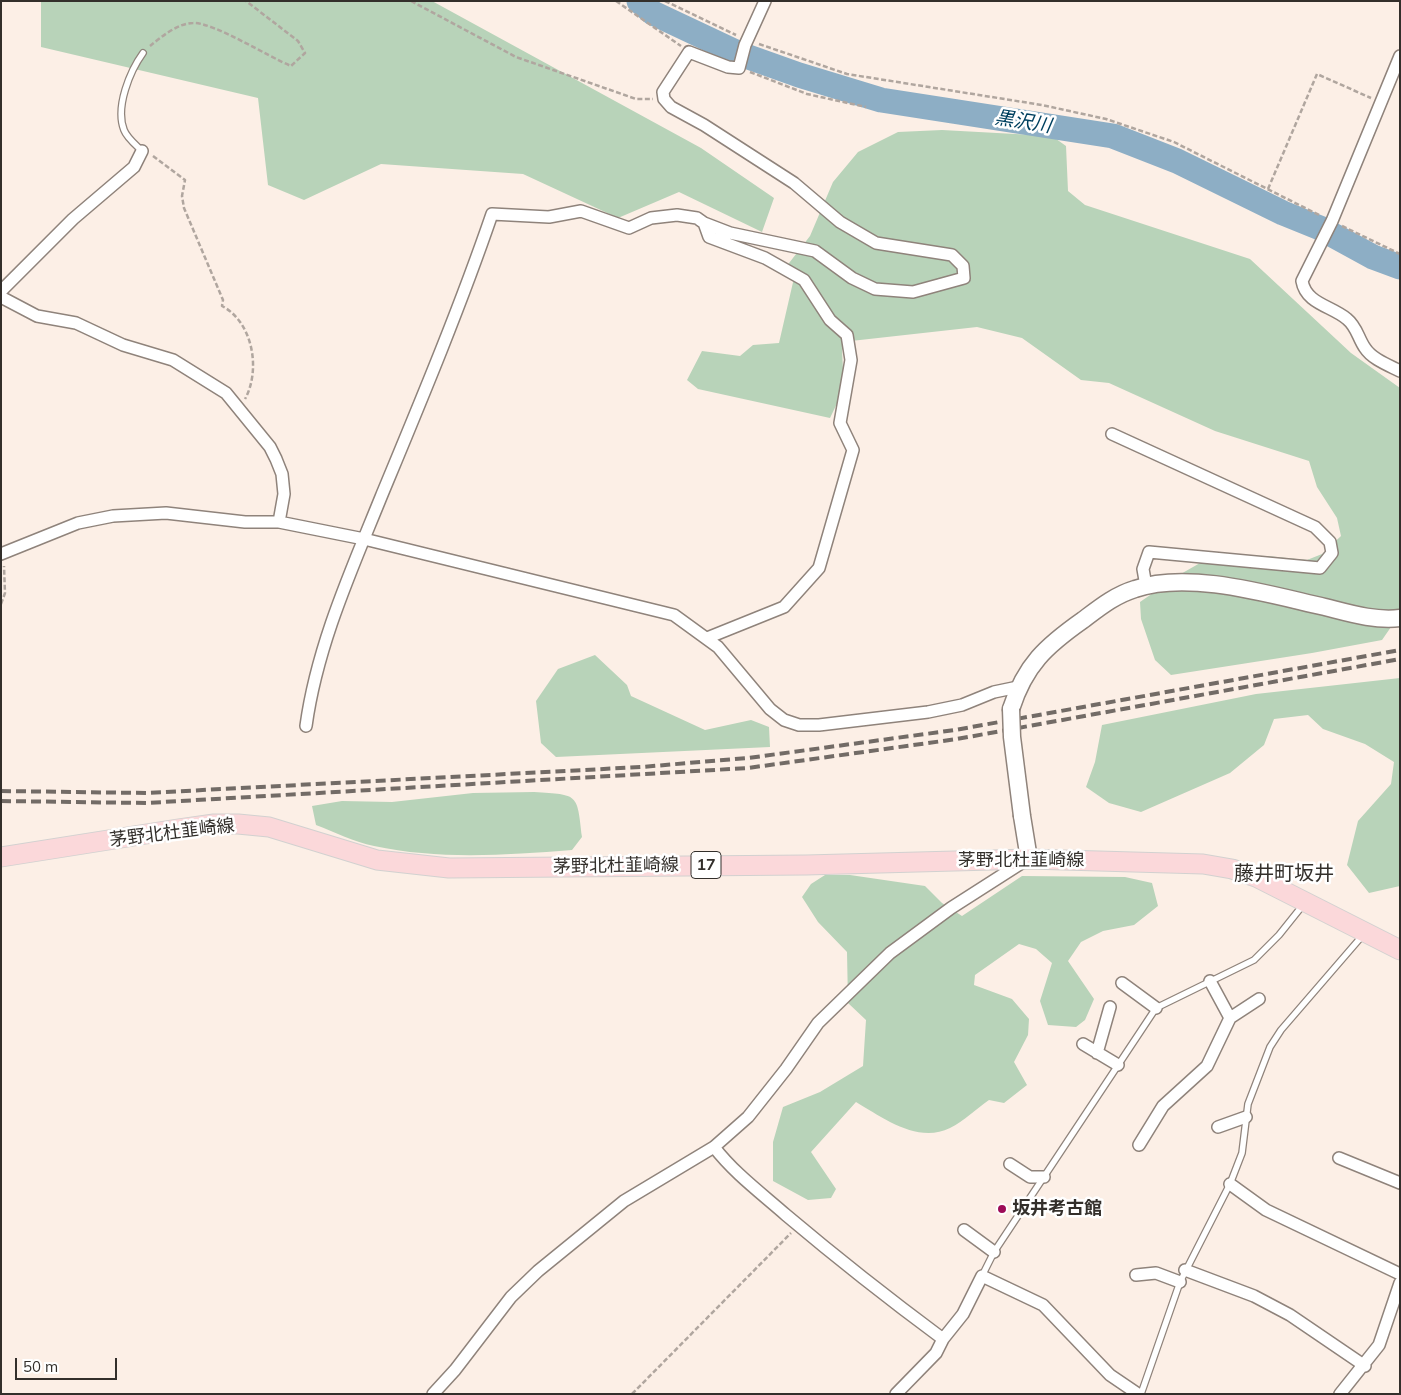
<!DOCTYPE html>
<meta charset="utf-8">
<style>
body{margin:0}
#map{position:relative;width:1401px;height:1395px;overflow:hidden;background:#fcefe6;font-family:Mulish,sans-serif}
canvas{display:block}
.frame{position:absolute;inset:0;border:2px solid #332f2b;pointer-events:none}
.scale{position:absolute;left:15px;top:1358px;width:102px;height:22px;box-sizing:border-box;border:2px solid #332f2b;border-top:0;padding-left:6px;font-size:15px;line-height:18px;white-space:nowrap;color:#332f2b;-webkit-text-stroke:4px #fff;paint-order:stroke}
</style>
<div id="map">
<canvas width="1401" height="1395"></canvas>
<div class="frame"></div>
<div class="scale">50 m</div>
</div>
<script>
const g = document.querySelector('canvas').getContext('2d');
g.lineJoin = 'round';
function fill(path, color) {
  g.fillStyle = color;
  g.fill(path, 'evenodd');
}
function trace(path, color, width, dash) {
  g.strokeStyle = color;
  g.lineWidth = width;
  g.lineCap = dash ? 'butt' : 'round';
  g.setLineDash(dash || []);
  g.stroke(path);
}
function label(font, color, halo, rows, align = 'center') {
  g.font = font + ' Mulish,"Noto Sans JP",sans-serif';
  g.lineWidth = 5;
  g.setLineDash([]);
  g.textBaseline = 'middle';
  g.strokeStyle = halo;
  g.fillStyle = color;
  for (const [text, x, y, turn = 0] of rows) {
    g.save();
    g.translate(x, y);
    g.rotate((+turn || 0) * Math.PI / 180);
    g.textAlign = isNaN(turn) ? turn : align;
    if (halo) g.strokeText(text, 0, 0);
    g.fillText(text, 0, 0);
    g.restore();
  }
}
const green = new Path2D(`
 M41 1H432L701 148 774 198 762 232 679 192 618 218 523 174 381 164 304 200 268 185 258 98 41 47Z
 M942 130 1052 136 1066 146 1068 191 1085 205 1250 259 1351 353 1400 388V614L1382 640 1312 653 1171 675 1155 660 1141 619 1140 602 1179 575 1214 555 1267 556 1307 560 1322 554 1341 536 1337 518 1317 487 1309 461 1215 431 1109 383 1081 380 1022 338 977 327 851 341 842 350 844 389 830 418 698 389 687 380 702 351 740 356 753 345 779 343 794 278 786 267 810 236 833 182 858 152 898 132Z
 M595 655 627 685 631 696 705 730 751 720 769 727 770 747 556 757 541 743 536 701 558 669Z
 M1400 678V886L1369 893 1347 865 1358 821 1391 784 1394 762 1365 744 1323 729 1308 715 1274 719 1264 745 1230 773 1141 812 1109 803 1086 787 1095 762 1102 725 1256 694Z
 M534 792C579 795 577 793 582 837L572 850C506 855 439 860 374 846 354 842 335 832 316 825L312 806 342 801 392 802 473 793Z
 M825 875H850L925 886 942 903 962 916 1022 876 1125 877 1152 883 1158 906 1134 925 1103 931 1081 942 1068 961 1094 999 1085 1020 1076 1027 1048 1025 1040 1001 1052 963 1036 949 1019 944 975 975 974 985 1012 999 1029 1019 1028 1035 1014 1062 1027 1085 1004 1103 989 1100C976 1109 964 1121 950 1128 918 1144 883 1118 856 1102L811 1152 836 1189 831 1198 808 1200 773 1181V1142L783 1107 820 1092 863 1066 866 1020 848 1003 847 952 818 922 802 897 811 884Z`);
const river = new Path2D(`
 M639 1 653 13 740 54 799 75 881 100 1113 136 1177 161 1283 213 1320 228 1373 257 1400 267`);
const path = new Path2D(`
 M411 1 516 57 636 99H653
 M616 1 681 46
 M665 1 736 35
 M759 44 847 74 1042 105 1106 119 1174 142 1321 216
 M150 46C161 37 178 23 193 23 213 22 269 57 291 66L305 53 298 41 246 1
 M750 72 807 94 866 107
 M153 156 185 180 182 196 184 208 223 300 222 306C253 322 261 370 245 399
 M1268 189 1317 74 1371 98
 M1342 226 1400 254
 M1 604 5 593 4 566
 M632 1394 791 1233`);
const lane = new Path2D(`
 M142 151C136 145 127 138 124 130 115 107 130 71 143 53
 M982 1276 994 1252 1156 1008 1254 960 1279 935 1303 905
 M1141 1394 1180 1282 1230 1184 1242 1153 1248 1104 1270 1047 1281 1030 1363 935`);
const street = new Path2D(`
 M1400 56 1332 221 1302 281C1306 304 1332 306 1347 319 1357 327 1358 338 1365 348 1372 359 1388 365 1400 371
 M704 223 709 237 765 258 804 280 830 320 847 335 851 360 840 423 853 450 819 568 784 607 707 638
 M1 291 73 219 134 167 142 151
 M1 297 37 316 76 323 123 345 173 360 226 393 270 447 276 459 282 474 284 494 279 522
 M1112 434 1315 527 1330 542 1332 553 1320 568 1149 552 1143 569 1146 586
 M1 554 78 523 113 516 166 513 245 522H279L364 539 674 615 718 647 770 709 784 720 799 725H819L928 712 962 705 994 692 1018 687
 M306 726C317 646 351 571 381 497 420 403 459 310 492 214L549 217 581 211 629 228 651 218 677 215 697 218 704 223 730 233 815 251 852 278 875 289 913 292 964 278 963 266 952 255 876 243 840 222 794 183 704 125 671 107 664 99 663 92 689 52 728 67 739 68 745 45 765 1
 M1210 981 1230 1018
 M1122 983 1156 1008
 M1083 1044 1118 1065
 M1097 1053 1110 1007
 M1218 1127 1246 1117
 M1139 1145 1163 1106 1207 1066 1230 1018 1259 999
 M714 1147C734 1173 761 1193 786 1215 837 1258 889 1299 943 1339L963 1314 982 1276 1043 1305 1110 1375 1138 1394
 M1339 1158 1400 1183
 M1010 1164 1030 1177H1044
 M1230 1184 1266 1210 1400 1274
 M964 1230 994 1252
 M1185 1270 1254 1296 1290 1315 1365 1366
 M1136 1275 1156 1273 1180 1282
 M433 1394 455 1370 511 1297 538 1271 624 1201 714 1147 748 1117 786 1069 818 1023 890 953 951 908 1026 860
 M896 1394 936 1353 943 1339
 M1340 1394 1379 1345 1400 1283`);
const secondary = new Path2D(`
 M1011 709C1025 665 1046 646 1083 620 1099 608 1115 595 1135 589 1189 570 1271 595 1325 607 1349 613 1374 621 1400 618
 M1022 816 1029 859`);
const primary = new Path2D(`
 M1 857 178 829 214 824H238L269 827 377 860 449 868 806 865 1029 859 1203 864 1232 869 1256 877 1400 950`);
const rail = new Path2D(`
 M1 791 146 793 641 767 748 758 955 730 1400 650
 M1 801 146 803 748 768 957 739 1400 659`);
const secondaryBridge = new Path2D(`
 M1011 709 1012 737 1022 816`);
const markers = [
 [1002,1209,5,"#9d0b57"]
];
const shields = [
 [706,865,30]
];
const shieldNames = [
 ["17",706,865]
];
const streetNames = [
 ["茅野北杜韮崎線",172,833,-7],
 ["茅野北杜韮崎線",1021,861],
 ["茅野北杜韮崎線",616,866,-1]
];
const poiNames = [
 ["坂井考古館",1012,1209]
];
const waterNames = [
 ["黒沢川",1023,122,9]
];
const quarterNames = [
 ["藤井町坂井",1284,874]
];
fill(green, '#b8d3b9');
trace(river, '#8daec5', 25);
trace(lane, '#8f837b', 8);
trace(street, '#8f837b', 14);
trace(secondary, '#8f837b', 19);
trace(primary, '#d2d1d0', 21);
trace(path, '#b0a69f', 2.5, [5, 2.5]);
trace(lane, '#fff', 5.5);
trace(street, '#fff', 11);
trace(secondary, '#fff', 16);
trace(primary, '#fbd8da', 19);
trace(rail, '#726b66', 4, [10, 5]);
trace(secondaryBridge, '#8f837b', 19, []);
trace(secondaryBridge, '#fff', 16);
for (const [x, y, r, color] of markers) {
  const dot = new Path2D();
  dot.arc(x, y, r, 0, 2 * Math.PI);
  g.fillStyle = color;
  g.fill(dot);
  trace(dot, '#fff', 2);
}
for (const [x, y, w] of shields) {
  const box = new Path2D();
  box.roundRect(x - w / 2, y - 13.5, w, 27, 4);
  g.fillStyle = '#fff';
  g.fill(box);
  trace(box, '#332f2b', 1);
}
label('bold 16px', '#332f2b', null, shieldNames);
label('18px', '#332f2b', '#fff', streetNames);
label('bold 18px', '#332f2b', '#fff', poiNames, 'left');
label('italic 19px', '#004160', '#fff', waterNames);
label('20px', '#332f2b', '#fff', quarterNames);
</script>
